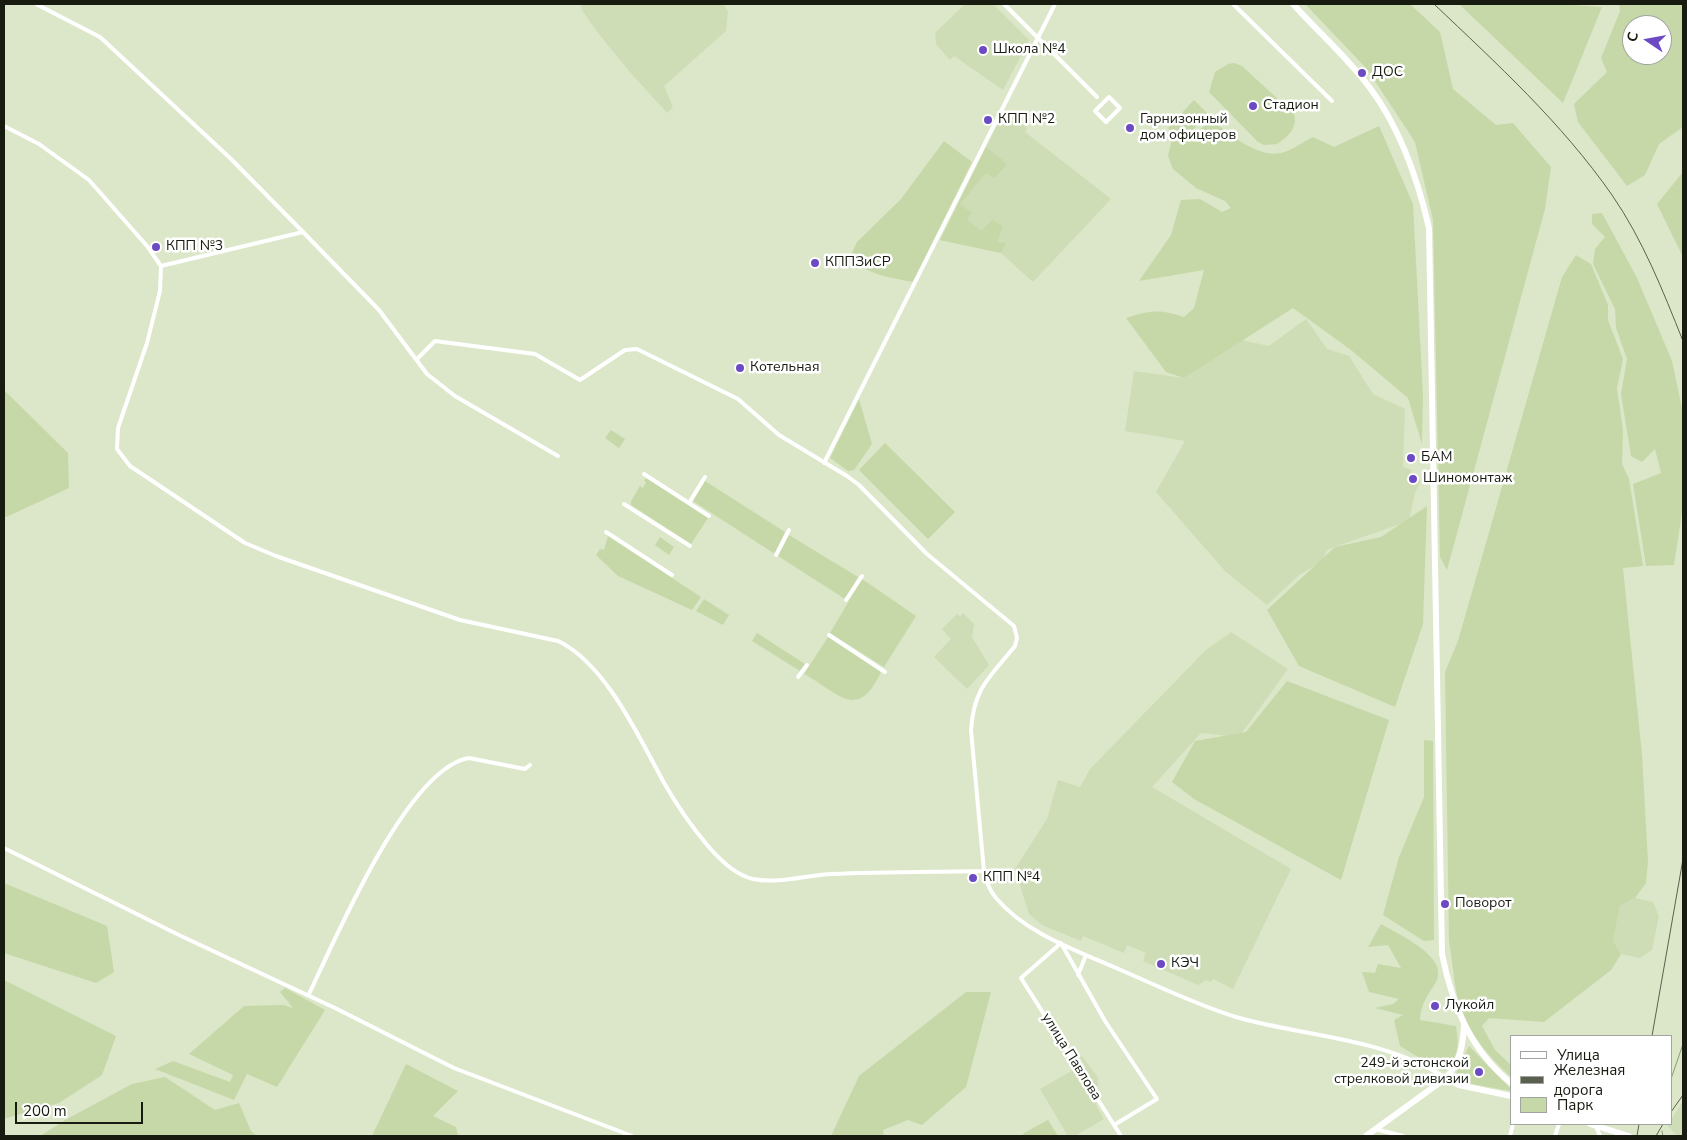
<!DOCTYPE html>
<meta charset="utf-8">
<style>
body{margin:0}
#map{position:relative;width:1687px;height:1140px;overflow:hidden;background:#dbe7c8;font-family:"Nunito Sans",sans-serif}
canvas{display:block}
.frame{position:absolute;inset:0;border:5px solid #171b10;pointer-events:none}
.legend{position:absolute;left:1510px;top:1035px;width:162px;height:90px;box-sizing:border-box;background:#fff;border:1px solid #a2a49f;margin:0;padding:6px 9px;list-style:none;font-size:15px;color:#171b10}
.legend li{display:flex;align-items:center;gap:10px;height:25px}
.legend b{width:25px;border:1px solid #a2a49f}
.north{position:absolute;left:1622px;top:15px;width:50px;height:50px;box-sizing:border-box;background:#fff;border:1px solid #a2a49f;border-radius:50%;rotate:282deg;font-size:14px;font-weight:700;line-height:20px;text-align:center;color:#171b10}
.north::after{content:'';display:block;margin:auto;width:18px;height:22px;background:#6b4ac3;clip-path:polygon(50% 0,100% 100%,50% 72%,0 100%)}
.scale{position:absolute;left:15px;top:1102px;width:128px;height:22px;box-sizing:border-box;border:2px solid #171b10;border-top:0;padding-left:6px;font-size:15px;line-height:18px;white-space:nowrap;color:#171b10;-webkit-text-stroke:4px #fff;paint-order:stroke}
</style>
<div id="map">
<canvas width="1687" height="1140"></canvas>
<div class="frame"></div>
<ul class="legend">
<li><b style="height:6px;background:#fff"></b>Улица</li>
<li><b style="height:6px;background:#5a604f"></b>Железная дорога</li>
<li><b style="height:14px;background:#c6d8a8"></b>Парк</li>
</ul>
<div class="north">С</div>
<div class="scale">200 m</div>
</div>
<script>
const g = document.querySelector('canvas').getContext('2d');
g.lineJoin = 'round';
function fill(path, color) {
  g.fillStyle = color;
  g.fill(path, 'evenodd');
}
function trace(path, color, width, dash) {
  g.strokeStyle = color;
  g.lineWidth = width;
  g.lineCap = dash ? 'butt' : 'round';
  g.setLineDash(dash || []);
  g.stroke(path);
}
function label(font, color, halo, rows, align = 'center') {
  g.font = font + ' "Nunito Sans",sans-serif';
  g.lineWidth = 5;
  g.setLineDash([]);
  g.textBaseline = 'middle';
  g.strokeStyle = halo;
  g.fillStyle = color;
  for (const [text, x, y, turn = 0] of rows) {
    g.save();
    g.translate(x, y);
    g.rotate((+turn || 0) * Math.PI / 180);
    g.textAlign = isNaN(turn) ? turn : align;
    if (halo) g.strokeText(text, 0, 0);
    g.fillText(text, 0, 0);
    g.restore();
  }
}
const built = new Path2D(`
 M580 4H724L728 12 726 31 664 86 673 107 667 113 629 71 595 29 582 10Z
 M965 4H993L1029 40 1003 90 954 56 950 60 936 44 935 33Z
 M1004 111 1027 128 1025 132 1111 199 1033 282 1001 253 940 240Z
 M1306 319 1327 349 1349 356 1373 394 1405 409 1403 467 1412 470 1410 475 1421 480 1415 493 1409 521 1334 547 1327 550 1321 562 1299 575 1267 605 1225 571 1156 492 1185 441 1125 431 1134 371 1184 378 1241 340 1269 346Z
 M963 613 974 624 972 637 989 665 967 689 934 657 951 639 942 629 957 614 960 616Z
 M1231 632 1288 669 1239 737 1201 733 1152 787 1291 869 1233 989 1213 979 1211 982 1206 980 1198 985 1143 961 1146 953 1127 945 1124 953 1083 936 1081 941 1042 925 1029 914 1015 869 1047 819 1058 780 1080 787 1090 769 1206 650Z
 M1635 898 1653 902 1659 916 1652 950 1640 958 1621 954 1613 941 1620 906Z
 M1082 1056 1099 1079 1097 1081 1099 1085 1088 1091 1104 1119 1075 1136H1068L1040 1089 1082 1065 1084 1069 1086 1067 1080 1057Z
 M1683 1101V1135L1677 1136 1667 1125 1671 1124V1120Z`);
const green = new Path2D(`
 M1305 4H1410L1440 32 1453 89 1496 125 1513 123 1551 167 1545 209 1447 570 1440 557 1433 220 1415 142 1367 69Z
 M1459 4H1556L1602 7 1563 103Z
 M1619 4H1683V127L1659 144 1645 175 1627 186 1578 122 1574 104 1607 72 1601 58 1620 11ZM1632 25H1662V55H1632Z
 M1234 63 1242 66 1294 114C1298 128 1288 137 1277 144L1264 145 1258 142 1209 92 1215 72 1228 64Z
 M1194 100 1208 114 1182 141 1168 128Z
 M1211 120C1229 133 1256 158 1281 153 1291 151 1303 142 1313 137L1334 147 1379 126 1413 204 1423 396 1422 444 1408 398 1351 350 1293 308 1184 378 1166 372 1126 318C1151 310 1159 309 1184 317L1194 308 1204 270 1139 281 1171 235 1181 200 1200 199 1222 212 1231 208 1225 201 1196 188 1173 169 1168 156 1172 138 1183 145Z
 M944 141 972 162 913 282C890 278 868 274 849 259L857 242 901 199Z
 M986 147 1005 162 1006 166 994 178 986 173 960 204 972 213 967 219 981 231 992 220 1003 226 997 242 1006 243 1001 253 940 240Z
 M1683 172V257L1657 204Z
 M1602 213 1637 278 1672 361 1683 413V506L1674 565 1646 566 1633 484 1661 473 1655 449 1642 462 1631 456 1621 394 1627 359 1616 328 1615 309 1593 264 1595 249 1605 237 1592 224V214Z
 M1576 255 1591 264 1608 305V320L1623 359 1617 388 1623 430 1622 464 1629 479 1643 566 1623 568 1642 755 1648 861 1646 883 1635 898 1620 906 1613 941 1621 954 1611 970 1544 1022 1489 1018 1482 1026 1495 1050 1511 1065V1077C1493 1061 1476 1041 1465 1020 1455 1003 1453 962 1449 941L1445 672 1458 641 1562 277Z
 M4 390 68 453 69 488 4 518Z
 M859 399 872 444 854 470 848 471 830 458Z
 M611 430 625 439 619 448 605 438Z
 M885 443 955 512 928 539 859 470Z
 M646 478 708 518 691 544 631 505V501L640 486 643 488 646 482 644 481Z
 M705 481 785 532 775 554 693 501Z
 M1427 506 1423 624 1395 707 1299 666 1267 610 1335 547 1381 537Z
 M789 535 858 577 845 599 778 556Z
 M608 536 701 597 692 610 618 576 596 555 600 549 604 550Z
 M660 537 674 547 669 555 655 545Z
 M862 579 916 616 884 667 830 633Z
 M704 599 729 615 723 625 696 611Z
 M757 633 805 664 800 671 752 641Z
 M828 637 881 672C857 723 838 692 804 674Z
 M1287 681 1389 720 1341 880 1194 799 1172 782 1195 741 1246 732Z
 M1424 740 1433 741 1434 940 1424 941 1383 915 1399 857 1424 797Z
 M4 883 107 926 114 972 96 983 4 953Z
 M1381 924C1398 934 1450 957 1436 982 1428 995 1420 1005 1420 1020L1456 1026C1459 1046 1459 1055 1445 1071L1436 1068 1400 1046 1394 1020 1403 1015 1375 1008 1393 1004 1399 999 1369 992 1362 972 1375 973 1378 964 1401 968 1388 945 1368 947Z
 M4 980 116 1036 102 1075 59 1103 7 1118H4Z
 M285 988 325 1010 277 1087 247 1074 234 1100 155 1069 173 1061 230 1082 233 1075 189 1054 244 1006 283 1005 293 1008 280 992Z
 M966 992H991L966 1087 922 1125 908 1120 883 1130 884 1136H831L859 1076Z
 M1469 1046 1511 1089V1091L1460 1082 1456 1078 1457 1071Z
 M406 1064 458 1091 433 1116 456 1127 458 1136H372Z
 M165 1077 215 1110 239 1103 251 1131 257 1136H40L67 1119 132 1084Z
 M1048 1120 1058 1136H1022L1024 1133Z`);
const stream = new Path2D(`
 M1671 1079 1683 1044
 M1662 1131 1663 1136`);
const street = new Path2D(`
 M36 4 100 37 230 158 303 232
 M1004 4 1097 97
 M1233 4 1332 101
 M1109 97 1120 108 1106 122 1095 111Z
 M4 126 39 144 89 180 147 246 161 266 160 291 147 343 118 428 117 449 130 466 245 543 276 556 460 620 558 641C605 663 639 737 663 781 676 804 691 826 708 846 720 860 735 875 753 879 779 884 806 875 832 874 883 872 933 872 984 871
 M161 266 303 232 379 310 427 374 455 396 558 456
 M417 359 435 341 535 354 580 380 625 350 637 349 738 399 779 435 847 476 859 485 927 554 1014 626 1017 638 1015 646C990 677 974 687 971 730L984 871C986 881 989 890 996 898 1027 935 1081 952 1123 971 1160 987 1197 1005 1236 1017 1305 1037 1383 1037 1446 1078
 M824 463 1055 4
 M644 474 709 516
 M689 503 705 477
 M624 504 690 546
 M606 532 672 575
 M776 555 789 530
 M846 600 862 576
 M829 635 885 672
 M798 677 807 665
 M4 848 181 936 335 1008 454 1068 632 1136
 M1061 943 1021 978 1121 1136
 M1061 943 1105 1021 1157 1099 1114 1125
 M1078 975 1086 955
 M309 994C335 940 407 768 469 758L525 769 530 765
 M1596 1126 1600 1136
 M1375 1129 1403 1136
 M1510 1136 1513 1124
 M1555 1136 1559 1124`);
const primary = new Path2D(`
 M1293 4C1318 32 1348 58 1370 88 1400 128 1418 180 1429 228L1442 954C1452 1004 1470 1050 1511 1083
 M1446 1078 1459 1085 1511 1096
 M1590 1124 1629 1136
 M1366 1136 1446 1078C1460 1062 1463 1046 1464 1025`);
const rail = new Path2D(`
 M1434 4C1497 64 1561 122 1612 195 1643 240 1663 291 1683 341
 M1652 1036 1683 859
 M1671 1112 1683 1095
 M1637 1136 1639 1124
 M1656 1136 1663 1124`);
const markers = [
 [983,50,5,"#6b4ac3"],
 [1362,73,5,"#6b4ac3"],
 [1253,106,5,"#6b4ac3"],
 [988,120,5,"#6b4ac3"],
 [1130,128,5,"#6b4ac3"],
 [156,247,5,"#6b4ac3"],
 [815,263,5,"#6b4ac3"],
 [740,368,5,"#6b4ac3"],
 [1411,458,5,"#6b4ac3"],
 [1413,479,5,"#6b4ac3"],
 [973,878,5,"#6b4ac3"],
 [1445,904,5,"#6b4ac3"],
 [1161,964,5,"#6b4ac3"],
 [1435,1006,5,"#6b4ac3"],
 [1479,1072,5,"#6b4ac3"]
];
const poiNames = [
 ["Школа №4",993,50],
 ["ДОС",1372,73],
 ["Стадион",1263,106],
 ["КПП №2",998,120],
 ["Гарнизонный",1140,120],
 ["дом офицеров",1140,136],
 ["КПП №3",166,247],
 ["КППЗиСР",825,263],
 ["Котельная",750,368],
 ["БАМ",1421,458],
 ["Шиномонтаж",1423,479],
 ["КПП №4",983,878],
 ["Поворот",1455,904],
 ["КЭЧ",1171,964],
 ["Лукойл",1445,1006],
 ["249-й эстонской",1469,1064,"right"],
 ["стрелковой дивизии",1469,1080,"right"]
];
const streetNames = [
 ["улица Павлова",1071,1057,58]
];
fill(built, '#ceddb6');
fill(green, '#c6d8a8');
trace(stream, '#8c9d6d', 1);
trace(street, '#fff', 4);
trace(primary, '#fff', 6);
trace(rail, '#5a604f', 1);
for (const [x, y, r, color] of markers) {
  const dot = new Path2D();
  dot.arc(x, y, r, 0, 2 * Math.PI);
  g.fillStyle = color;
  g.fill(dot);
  trace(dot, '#fff', 2);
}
label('14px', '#171b10', '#fff', poiNames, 'left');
label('14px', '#171b10', '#fff', streetNames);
</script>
